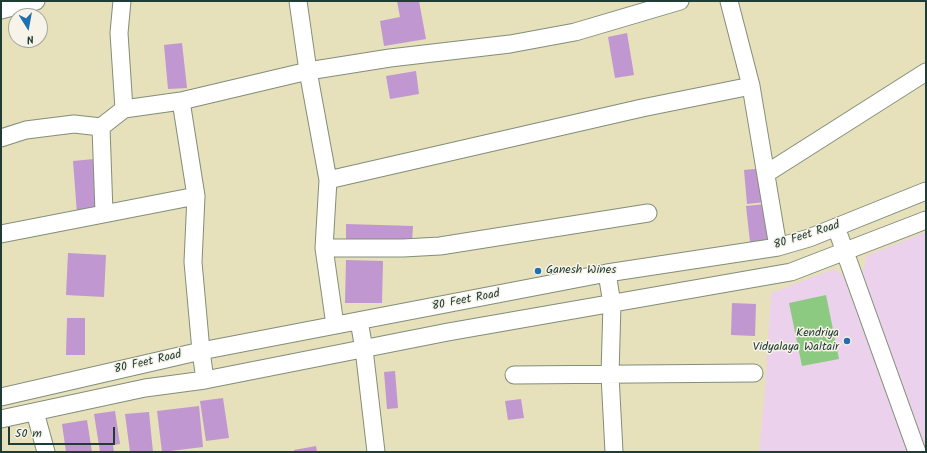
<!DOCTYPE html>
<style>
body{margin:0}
#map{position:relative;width:927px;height:453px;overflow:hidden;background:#e6e0bb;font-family:Kalam,sans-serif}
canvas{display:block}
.frame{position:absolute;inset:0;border:2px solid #1f3d34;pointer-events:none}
.north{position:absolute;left:8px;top:8px;width:40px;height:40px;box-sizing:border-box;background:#f7f3e8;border:1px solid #a1aaa0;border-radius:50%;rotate:169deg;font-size:11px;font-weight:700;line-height:16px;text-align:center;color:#1f3d34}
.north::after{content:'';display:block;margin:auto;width:14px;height:18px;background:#1f6fb2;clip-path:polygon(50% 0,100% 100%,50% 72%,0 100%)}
.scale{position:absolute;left:8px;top:427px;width:107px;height:18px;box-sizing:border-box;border:2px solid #1f3d34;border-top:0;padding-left:5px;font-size:12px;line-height:14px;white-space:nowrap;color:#1f3d34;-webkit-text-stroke:3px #f7f3e8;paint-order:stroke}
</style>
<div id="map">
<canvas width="927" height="453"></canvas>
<div class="frame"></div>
<div class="north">N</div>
<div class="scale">50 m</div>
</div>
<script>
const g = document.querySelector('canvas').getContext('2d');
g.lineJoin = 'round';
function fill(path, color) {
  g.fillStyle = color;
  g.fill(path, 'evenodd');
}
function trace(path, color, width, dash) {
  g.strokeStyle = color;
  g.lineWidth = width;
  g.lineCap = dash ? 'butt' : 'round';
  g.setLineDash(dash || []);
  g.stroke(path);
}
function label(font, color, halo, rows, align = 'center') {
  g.font = font + ' Kalam,sans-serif';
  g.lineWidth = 3;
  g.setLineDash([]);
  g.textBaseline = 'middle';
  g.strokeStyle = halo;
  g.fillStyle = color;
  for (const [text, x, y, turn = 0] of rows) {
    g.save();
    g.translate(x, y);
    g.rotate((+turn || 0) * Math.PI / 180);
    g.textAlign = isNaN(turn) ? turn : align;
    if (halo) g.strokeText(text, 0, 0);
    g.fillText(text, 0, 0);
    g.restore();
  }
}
const built = new Path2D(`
 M926 232V452H759L765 389 771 293 834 269 845 276 864 269 866 256Z`);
const green = new Path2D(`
 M826 295 839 359 802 366 789 303Z`);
const building = new Path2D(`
 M397 1H419L426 39 384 46 380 21 400 17Z
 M627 33 634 75 615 78 608 37Z
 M182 43 187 88 168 89 164 45Z
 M416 71 419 94 390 99 386 76Z
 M94 159 99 212 77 214 73 161Z
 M764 168 766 202 747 204 744 170Z
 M766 204 770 240 750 242 746 206Z
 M346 224 413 226 412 242 346 240Z
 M68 253 106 255 104 297 66 295Z
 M346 260 383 261 382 303H345Z
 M732 303 756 304 755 336 731 335Z
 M67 318H85V355H66Z
 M395 371 398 408 387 409 384 372Z
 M223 398 229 438 206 441 200 401Z
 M521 399 524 418 508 420 505 401Z
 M199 406 203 447 162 452 157 411Z
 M115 411 120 444 113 445 114 452H100L94 414Z
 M149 412 153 452H130L125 414Z
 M87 420 92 452H66L62 424Z
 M316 446 317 452H294V450Z`);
const minor = new Path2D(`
 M122 1 119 33 124 109 181 101 308 71 390 58 510 44 575 32 680 1
 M298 1 308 71 328 180 324 248 335 325
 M729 1 751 86 778 247
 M1 10 36 1
 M181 101 196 196 193 262 201 351 205 380
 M1 138 26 130 74 124 101 127
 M767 173 926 72
 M328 180 642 108 751 86
 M104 213 101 127 124 109
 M836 227 917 452
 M1 234 196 196
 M324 248H403L440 246 648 213
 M607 273 612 304 610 375 614 452
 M359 321 364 349 376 452
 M514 375 754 373
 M1 397 201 351 607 273 778 247 809 238 926 191
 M35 412 46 452
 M1 419 145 388 205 380 448 332 791 272 926 220`);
const markers = [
 [538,271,4,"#1f6fb2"],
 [847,341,4,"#1f6fb2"]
];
const streetNames = [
 ["80 Feet Road",807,236,-18],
 ["80 Feet Road",466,301,-11],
 ["80 Feet Road",148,363,-13]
];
const poiNames = [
 ["Ganesh Wines",546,271],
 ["Kendriya",839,334,"right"],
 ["Vidyalaya Waltair",839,348,"right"]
];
fill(built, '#ebd1ec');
fill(green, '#8cca81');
fill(building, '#c097d1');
trace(minor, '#828e78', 19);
trace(minor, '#fff', 17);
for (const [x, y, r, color] of markers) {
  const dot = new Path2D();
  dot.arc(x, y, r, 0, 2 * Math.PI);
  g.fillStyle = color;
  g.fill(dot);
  trace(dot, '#f7f3e8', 1.5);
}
label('12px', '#1f3d34', '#f7f3e8', streetNames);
label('12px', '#1f3d34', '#f7f3e8', poiNames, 'left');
</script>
